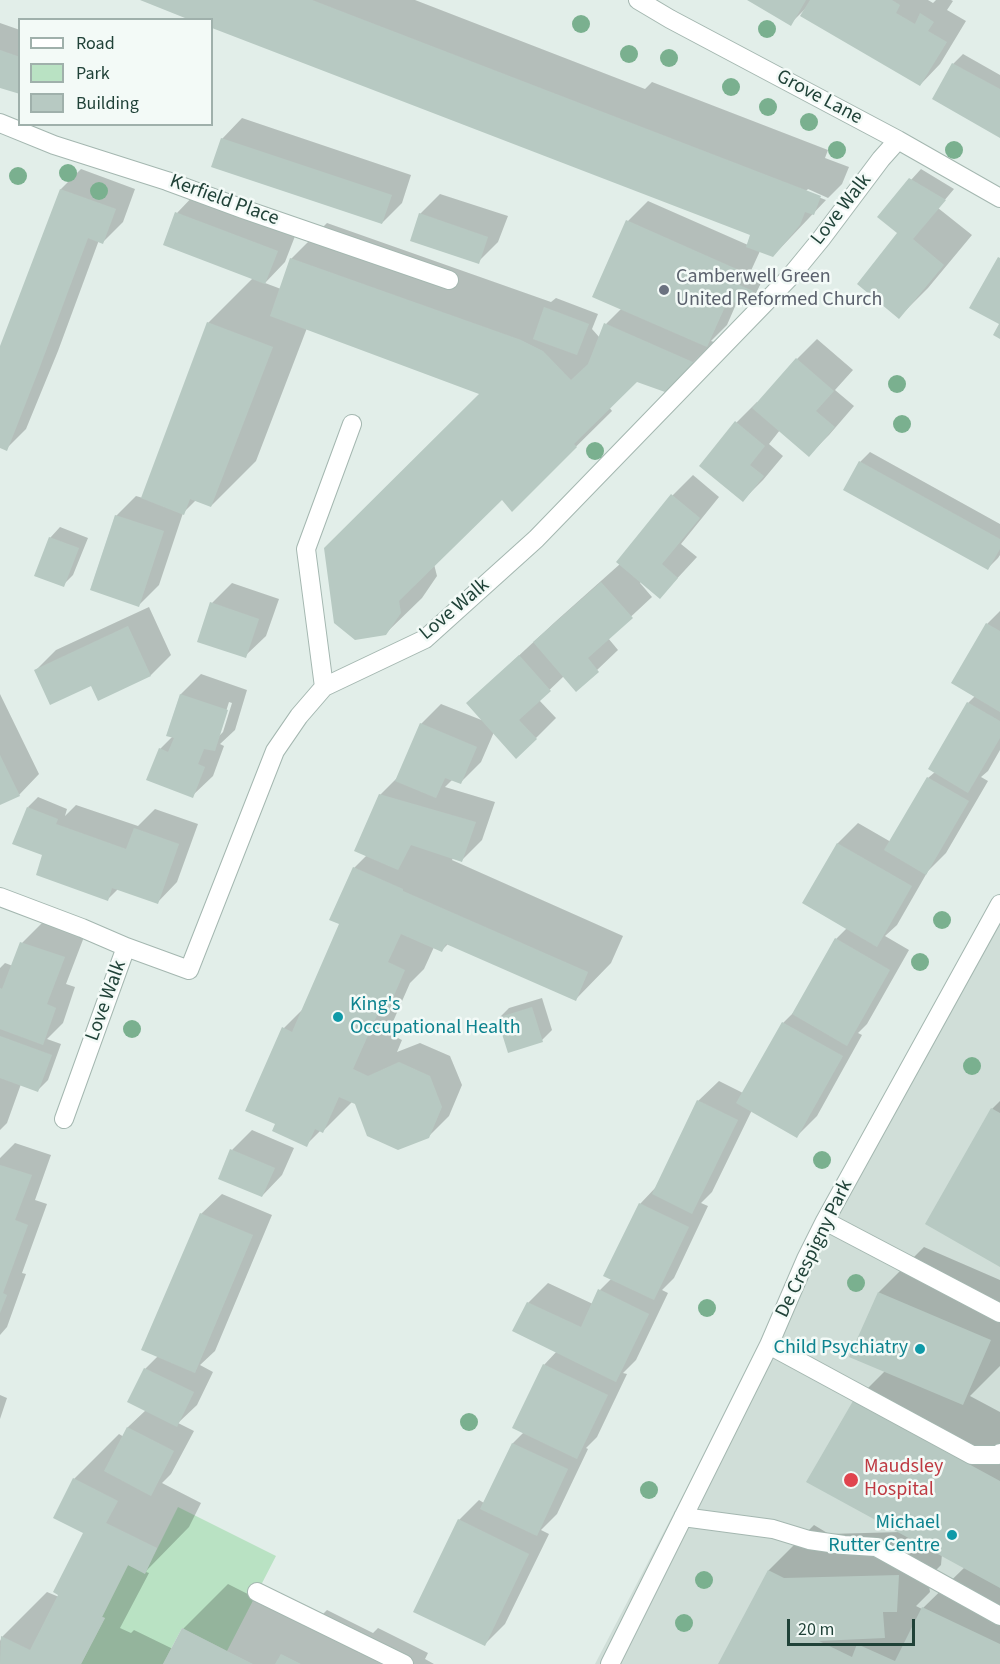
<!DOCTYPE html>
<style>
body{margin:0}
#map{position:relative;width:1000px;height:1664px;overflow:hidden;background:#e2eee9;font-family:"Source Sans 3",sans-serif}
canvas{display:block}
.legend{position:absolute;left:18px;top:18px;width:195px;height:108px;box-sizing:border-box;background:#f3faf7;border:2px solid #9fb0ab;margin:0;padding:8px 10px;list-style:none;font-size:18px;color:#204238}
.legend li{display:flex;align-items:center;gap:12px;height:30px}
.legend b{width:30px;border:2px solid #9fb0ab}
.scale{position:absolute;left:787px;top:1619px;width:128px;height:27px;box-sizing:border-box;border:3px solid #204238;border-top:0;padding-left:8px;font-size:18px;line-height:21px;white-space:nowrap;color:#204238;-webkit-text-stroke:4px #f3faf7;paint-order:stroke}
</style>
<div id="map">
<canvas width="1000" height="1664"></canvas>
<ul class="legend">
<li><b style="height:8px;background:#fff"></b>Road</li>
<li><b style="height:16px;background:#b9e2c3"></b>Park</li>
<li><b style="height:16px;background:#b7c9c2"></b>Building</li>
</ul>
<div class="scale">20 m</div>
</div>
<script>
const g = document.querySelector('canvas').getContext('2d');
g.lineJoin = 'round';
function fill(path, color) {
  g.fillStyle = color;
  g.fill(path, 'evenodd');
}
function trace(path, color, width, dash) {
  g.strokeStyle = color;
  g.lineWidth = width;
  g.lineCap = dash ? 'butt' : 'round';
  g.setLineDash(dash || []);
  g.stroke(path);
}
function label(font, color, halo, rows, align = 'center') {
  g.font = font + ' "Source Sans 3",sans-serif';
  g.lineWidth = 5;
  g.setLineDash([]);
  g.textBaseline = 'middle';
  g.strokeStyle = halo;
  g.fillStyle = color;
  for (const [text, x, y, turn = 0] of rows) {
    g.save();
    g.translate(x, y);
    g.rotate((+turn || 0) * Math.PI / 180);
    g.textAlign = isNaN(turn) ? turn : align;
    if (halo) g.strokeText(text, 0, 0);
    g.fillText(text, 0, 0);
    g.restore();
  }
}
const built = new Path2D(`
 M1000 904V1664H595L806 1259Z`);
const green = new Path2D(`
 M178 1507 276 1556 227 1651 182 1628 163 1664H81L105 1618 102 1617 128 1565 145 1573Z`);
const shadow = new Path2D(`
 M143 0H415L645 89 652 82 828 150 825 158 849 167 842 184 828 198 808 189 805 192 826 200 773 256 760 251 749 275 762 281 755 295 745 305 737 302 727 325 711 341 714 342 665 390 637 380 609 407 612 411 512 510 502 498 434 564 437 576 422 598 385 634 481 394 307 328 256 461 211 506 196 500 183 513 159 585 139 605 116 516 136 496 143 498 208 323 253 278 165 244 177 213 197 192 297 231 285 262 265 283 281 289 291 259 327 223 551 302 556 298 598 314 592 329 600 338 606 324 622 308 594 296 628 221 648 201 748 245 755 229 750 234 212 26V20Z
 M750 0H928L933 3 936 0H951L953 1 947 10 966 21 940 64 920 85 805 9 790 24Z
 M0 23 20 30V93L0 86Z
 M963 54 1000 75V136L953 64Z
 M242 118 411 175 402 203 382 223 222 139Z
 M81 169 135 189 123 222 103 242 99 240 58 351 26 429 6 449 0 446V350L61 189Z
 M921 169 954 189 938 208 972 235 928 288 899 317 905 227 911 180Z
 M440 194 508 216 498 242 478 262 420 214Z
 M817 339 853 370 835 390 854 406 829 435 809 455 780 430 769 444 783 456 763 480 743 500 701 466 737 422 757 402 758 403 797 359Z
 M870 452 1000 524V555L998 558 988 568 860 462Z
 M693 475 719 497 681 544 697 557 660 597 641 581 640 583 652 597 608 638 618 650 576 690 564 676 539 700 556 718 536 738 494 732 481 762 461 782 453 779 445 787 495 802 482 840 461 861 453 858 452 860 623 936 611 963 576 999 448 944 442 950 434 947 424 969 410 983 388 1033 402 1040 397 1052 420 1043 450 1056 462 1085 449 1116 428 1137 357 1106 353 1101 323 1131 321 1130 306 1145 277 1123 247 1110 284 1028 305 1007 341 924 354 868 367 855 380 795 400 775 421 724 441 704 484 721 468 703 555 622 620 564 673 495Z
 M60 527 88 538 73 575 63 585 50 538Z
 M232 583 279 599 266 636 245 656 212 603Z
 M149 607 171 655 151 675 99 699 92 684 36 670 56 650Z
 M1000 611V750L988 771 981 777 988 781 946 853 928 871 897 925 885 936 909 950 867 1024 858 1033 862 1035 817 1116 797 1136 752 1110 712 1192 701 1203 708 1206 674 1278 662 1290 668 1293 636 1360 623 1373 627 1374 597 1437 586 1448 588 1449 557 1514 541 1530 549 1534 505 1624 485 1644 459 1520 479 1500 484 1503 513 1443 524 1432 544 1365 557 1351 528 1303 548 1283 593 1304 600 1290 612 1278 640 1204 657 1186 698 1101 719 1081 743 1093 783 1023 796 1010 836 939 847 928 804 903 838 843 858 823 891 842 928 778 935 772 968 703 975 696 987 624Z
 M201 674 247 690 235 730 220 744 224 746 213 776 192 796 160 749 173 736 181 694ZM229 702 232 703 223 732 218 737Z
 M0 694 39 774 19 795 0 804Z
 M38 797 67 809 65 816 76 805 138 826 155 809 198 824 177 882 157 903 118 889 108 899 47 848 28 807Z
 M42 923 84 937 66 984 75 987 63 1023 47 1039 61 1044 48 1080 38 1090 21 1084 7 1123 0 1130V968L5 963 13 966 22 943Z
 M542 998 552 1030 542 1040 499 1018 509 1008Z
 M1000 1101V1265L992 1109Z
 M252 1130 294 1148 282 1175 262 1196 232 1150Z
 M15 1143 51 1155 35 1200 47 1204 22 1273 26 1274 7 1327 0 1335V1158Z
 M222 1194 272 1215 215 1351 200 1365 213 1372 197 1405 178 1423 194 1431 171 1474 162 1483 201 1503 189 1527 147 1570 146 1572 149 1573 120 1628 131 1633 134 1630 173 1649 183 1629 228 1584 311 1626 327 1610 373 1633 378 1628 428 1653 425 1659 434 1664H0V1641L2 1637 47 1592 59 1597 85 1532 74 1479 119 1434 124 1437 128 1427 146 1410 145 1369 158 1356 201 1214Z
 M924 1247 1000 1280V1366L970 1396 1000 1412V1664H720L769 1570 814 1525 829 1534 901 1532 854 1402 885 1371 851 1357 879 1292ZM942 1554 965 1567 922 1609 916 1606 930 1592 928 1578 941 1565Z
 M0 1395 7 1398 0 1419Z`);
const building = new Path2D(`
 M140 0H312L821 196 814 215 805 212 800 225 773 257 746 247 750 235 212 28V20H190Z
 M747 0H806L791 26Z
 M810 0H892L900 5 896 13 915 24 920 13 934 22 928 31 947 42 920 86 800 16Z
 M0 50 20 57V94L0 88Z
 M952 63 1000 89V138L932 99Z
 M221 138 392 195 382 224 211 167Z
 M909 178 946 200 913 239 944 265 899 319 857 284 897 233 877 217Z
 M60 189 116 209 103 244 88 238 38 372 7 451 0 448V346Z
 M175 212 278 251 265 284 163 245Z
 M419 213 488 237 479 264 410 241Z
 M626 220 741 271 735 283 753 291 746 307 728 300 707 347 592 297Z
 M998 257 1000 258V339L993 335 999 324 969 308Z
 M290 258 521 340 543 351 571 380 588 364 604 323 695 363 665 392 637 382 574 444 577 447 512 512 502 500 399 601 401 613 386 635 355 640 334 623 324 548 479 394 270 316Z
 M544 307 589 324 577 355 533 339Z
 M207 322 273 347 211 507 190 499 184 515 141 498Z
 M796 358 834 391 816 411 835 427 809 457 752 408Z
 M735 421 765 446 750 465 764 476 743 502 699 466Z
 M859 461 1000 539V549L988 570 843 490Z
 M671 494 700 518 662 564 678 578 660 599 616 562Z
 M115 515 164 531 139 607 90 590Z
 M49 537 79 548 64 587 34 576Z
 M601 582 633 618 588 658 599 672 576 692 533 642Z
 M210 602 259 619 246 658 197 642Z
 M986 623 1000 631V712L951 683Z
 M128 626 151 676 98 701 91 686 50 705 34 670Z
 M519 655 551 691 519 720 537 739 516 759 466 703Z
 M180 694 228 710 215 751 204 749 198 764 205 767 193 798 146 780 159 748 168 752 174 738 166 736Z
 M967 702 1000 721V738L968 793 928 769Z
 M420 723 477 747 461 784 445 778 436 798 395 781Z
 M0 755 20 796 0 805Z
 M927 777 969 801 926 875 884 850Z
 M379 794 476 822 462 862 411 845 398 870 354 851Z
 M27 807 58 819 56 824 126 849 134 828 179 844 158 904 112 888 108 901 36 875 42 855 12 844Z
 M837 843 912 886 877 947 802 903Z
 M353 867 403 889V891L588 972 576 1001 446 944 442 952 401 934 388 962 405 970 389 1007 382 1004 353 1069 368 1076 399 1062 430 1076 442 1107 429 1138 398 1150 367 1136 355 1104 339 1097 323 1133 315 1129 307 1147 272 1131 275 1124 245 1111 282 1027 292 1032 339 924 329 920Z
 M835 938 890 970 847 1046 792 1014Z
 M20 942 65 957 47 1004 56 1008 43 1045 0 1029V988L2 989Z
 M532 1007 543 1042 508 1053 497 1018Z
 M782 1022 843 1056 797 1138 736 1103Z
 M0 1036 52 1055 38 1092 0 1078Z
 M697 1100 738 1120 692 1214 652 1194Z
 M991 1108 1000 1113V1267L925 1224Z
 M230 1149 275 1168 262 1197 218 1179Z
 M0 1165 32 1175 15 1220 28 1225 3 1293 7 1295 0 1313Z
 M639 1203 689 1227 654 1300 603 1276Z
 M200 1213 253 1235 195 1373 141 1350Z
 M598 1289 649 1314 616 1382 512 1331 527 1302 581 1327Z
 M878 1292 991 1340 963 1405 849 1357Z
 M543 1364 608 1395 577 1459 512 1428Z
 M144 1368 194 1392 177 1427 127 1402Z
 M853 1401 1000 1481V1588L806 1482Z
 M127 1427 174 1451 151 1496 104 1471Z
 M512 1443 568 1469 537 1536 480 1509Z
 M73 1478 118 1501 106 1523 157 1548 145 1574 128 1565 102 1617 105 1618 81 1664H0L1 1636 30 1650 58 1595 53 1592 83 1533 53 1518Z
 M458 1519 529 1554 485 1646 413 1612Z
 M768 1570 784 1578 899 1575 897 1612H883L885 1638 819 1641 852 1657 857 1644 895 1661 922 1607 1000 1644V1664H718Z
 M182 1628 227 1651 253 1664H163Z
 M281 1654 301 1664H275Z`);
const minor = new Path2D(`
 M638 0 670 19 898 140 1000 198
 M0 123 54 145 167 181 243 209 449 280
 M324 687 306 549 352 424
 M0 897 82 928 126 947
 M64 1119 126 947 189 970 275 751 299 716 324 687 425 639 536 539 789 278 821 239 881 159 898 140
 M825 1221 1000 1313
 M769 1345 972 1455H998L1000 1453
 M683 1517 773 1529 809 1540 844 1545 876 1547 1000 1616
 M257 1592 404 1664
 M610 1664 769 1345 806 1259 825 1221 1000 904`);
const trees = [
 [581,24],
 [767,29],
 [629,54],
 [669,58],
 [731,87],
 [768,107],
 [809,122],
 [837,150],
 [954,150],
 [68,173],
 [18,176],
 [99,191],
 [897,384],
 [902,424],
 [595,451],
 [942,920],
 [920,962],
 [132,1029],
 [972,1066],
 [822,1160],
 [856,1283],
 [707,1308],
 [469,1422],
 [649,1490],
 [704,1580],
 [684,1623]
];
const markers = [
 [664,290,6,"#6b7280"],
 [338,1017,6,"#0f9aa8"],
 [920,1349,6,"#0f9aa8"],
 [851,1480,8,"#e0444e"],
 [952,1535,6,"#0f9aa8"]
];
const streetNames = [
 ["Grove Lane",819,98,28],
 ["Kerfield Place",224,201,20],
 ["Love Walk",842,210,-52],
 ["Love Walk",455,610,-40],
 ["Love Walk",107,1001,-70],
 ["De Crespigny Park",815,1249,-64]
];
const worshipNames = [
 ["Camberwell Green",676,278],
 ["United Reformed Church",676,301]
];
const cultureNames = [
 ["King's",350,1006,"left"],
 ["Occupational Health",350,1029,"left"],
 ["Child Psychiatry",908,1349],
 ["Michael",940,1524],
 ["Rutter Centre",940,1547]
];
const healthNames = [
 ["Maudsley",864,1468],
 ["Hospital",864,1491]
];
fill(built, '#d0ded8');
fill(green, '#b9e2c3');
fill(shadow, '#0003');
fill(building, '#b7c9c2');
trace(minor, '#a4b7b0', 20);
trace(minor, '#fff', 18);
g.fillStyle = '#7ab08f';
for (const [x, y] of trees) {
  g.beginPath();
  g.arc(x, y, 9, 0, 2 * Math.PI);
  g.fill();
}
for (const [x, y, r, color] of markers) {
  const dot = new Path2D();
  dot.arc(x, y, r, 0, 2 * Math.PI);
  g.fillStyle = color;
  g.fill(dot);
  trace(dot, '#f3faf7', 2);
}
label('20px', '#204238', '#f3faf7', streetNames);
label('20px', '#5b616d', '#f3faf7', worshipNames, 'left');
label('20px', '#0d838f', '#f3faf7', cultureNames, 'right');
label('20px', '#be3a42', '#f3faf7', healthNames, 'left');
</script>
